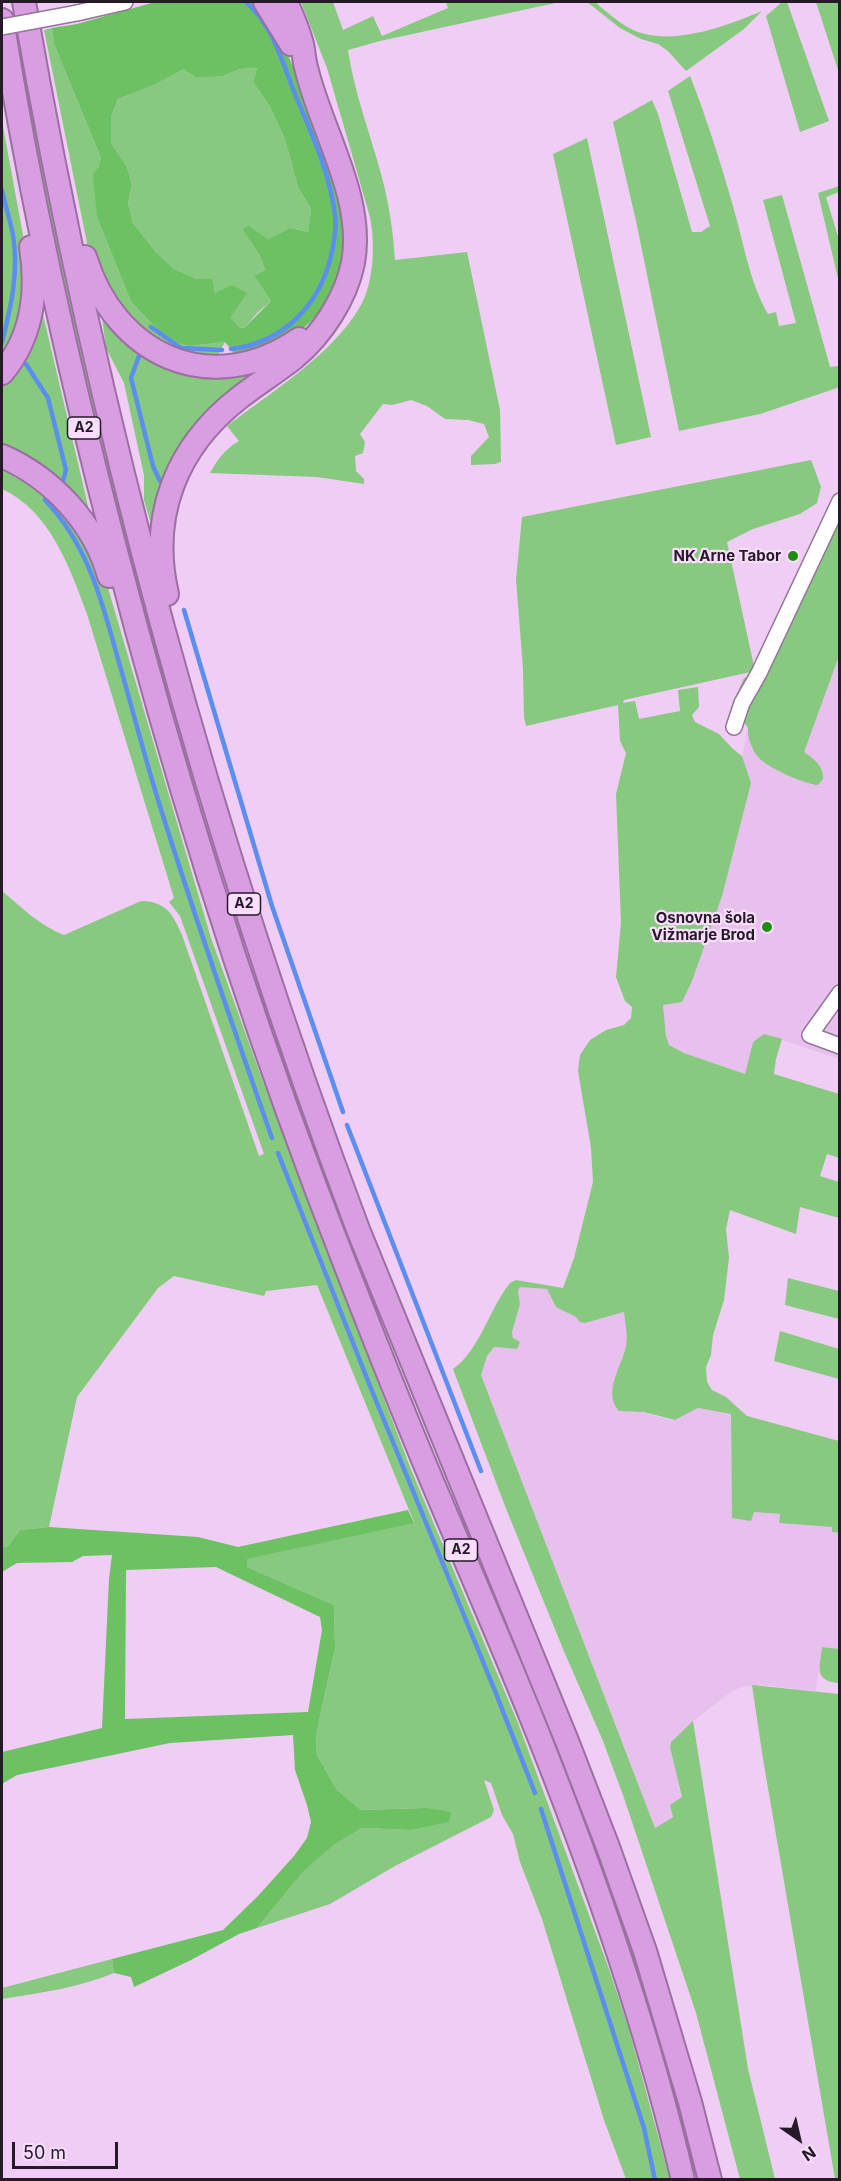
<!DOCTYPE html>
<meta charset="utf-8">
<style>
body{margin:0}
#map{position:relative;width:841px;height:2181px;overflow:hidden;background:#efcdf5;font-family:Inter,sans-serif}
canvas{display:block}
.frame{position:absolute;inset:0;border:3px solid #261a28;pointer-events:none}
.north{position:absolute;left:769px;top:2109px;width:60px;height:60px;-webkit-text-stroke:4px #f9ddfd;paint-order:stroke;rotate:146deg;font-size:16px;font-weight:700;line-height:24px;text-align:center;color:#261a28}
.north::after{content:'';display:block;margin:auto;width:21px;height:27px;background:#261a28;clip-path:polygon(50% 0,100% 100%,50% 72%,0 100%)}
.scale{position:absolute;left:12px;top:2142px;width:106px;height:27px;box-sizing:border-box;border:3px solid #261a28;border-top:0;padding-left:8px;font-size:18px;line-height:21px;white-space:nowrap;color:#261a28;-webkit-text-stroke:4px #f9ddfd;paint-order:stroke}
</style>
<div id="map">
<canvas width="841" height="2181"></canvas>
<div class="frame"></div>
<div class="north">N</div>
<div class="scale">50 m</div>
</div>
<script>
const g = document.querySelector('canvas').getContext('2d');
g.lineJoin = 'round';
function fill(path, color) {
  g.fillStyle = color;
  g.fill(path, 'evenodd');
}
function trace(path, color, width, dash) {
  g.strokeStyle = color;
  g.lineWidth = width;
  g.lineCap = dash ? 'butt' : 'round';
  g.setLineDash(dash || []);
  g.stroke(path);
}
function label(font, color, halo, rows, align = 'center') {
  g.font = font + ' Inter,sans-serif';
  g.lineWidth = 4.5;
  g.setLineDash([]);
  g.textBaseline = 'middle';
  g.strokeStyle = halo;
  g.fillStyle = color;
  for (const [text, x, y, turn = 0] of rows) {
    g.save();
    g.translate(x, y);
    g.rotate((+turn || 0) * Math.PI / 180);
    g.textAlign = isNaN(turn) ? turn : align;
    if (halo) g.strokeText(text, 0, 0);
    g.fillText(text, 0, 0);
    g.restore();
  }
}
const built = new Path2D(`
 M839 656V1059L764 1034 753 1042 745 1074 684 1053 669 1045 666 1036 663 1005 725 850 747 732 800 759Z
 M520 1287 547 1289 556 1307 576 1317 580 1322 585 1323 624 1312 627 1344 613 1386V1400L619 1411 644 1412 669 1420 680 1418 698 1408 731 1414 732 1518 754 1512 780 1514 779 1523 832 1527V1532L839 1533V1649L822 1647 816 1691 761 1685 742 1687 732 1691 693 1721 671 1742 670 1747 682 1797 673 1816 655 1828 481 1375 487 1356 494 1347 517 1349 512 1332 520 1304 518 1291Z`);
const green = new Path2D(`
 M301 2H333L343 30 373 16 382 36 448 8 446 2H560L380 41 348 50C354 92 370 133 381 174 389 203 393 230 395 260L467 252 500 410 501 462 495 464 471 465V456L489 437 484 424 468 420 445 419 427 406 411 400 392 405 383 404 360 434 365 442 363 453 355 456 356 471 364 479V484L317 477 210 473C217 460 226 448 239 441L227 426C271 392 340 350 364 299 374 275 375 243 370 217L327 68Z
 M587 2H595C609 14 626 30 645 34 681 43 729 25 762 11L744 29 686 71 668 51 658 44 641 39 620 28Z
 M782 2H787L829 121 800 132 766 16Z
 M816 2H839V73Z
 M52 28 54 44 101 158 98 168 122 275 132 303 156 328 190 346 225 342 216 359 186 357 130 325 89 253 44 30Z
 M257 68 253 82 269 105 285 139 298 187 311 209 308 232 290 228 268 239 249 225 242 229 260 256 265 270 254 276 271 301 258 312 244 328 239 327 229 318 246 293 237 288 215 293 213 279H197L174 269 155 251 133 223 128 203 132 185 127 167 111 143V117L118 99 154 85 184 69 223 76 240 69Z
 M29 74 163 665 155 670 82 382 21 76Z
 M690 76C708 122 723 170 736 217 745 250 751 285 768 314L776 312 779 326 796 323 763 200 782 195 830 367 839 366 840 387 760 414 679 431 636 221 613 122 652 100 658 114 692 232H701L710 226 668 91Z
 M2 121 27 257 26 299 2 362Z
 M587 138 651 437 616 445 553 154Z
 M839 186V192L826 197 839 240V283L818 193Z
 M41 306 89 510V513L2 450V381Z
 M101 309 155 361 282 358 235 393 153 531 144 500V475L124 383 106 348Z
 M811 460 821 487 817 503 800 514 753 529 727 542 755 671 624 700 623 703 635 701 639 719 680 711 678 690 698 687 699 707 692 715 695 722 719 734 733 749 742 756 751 783 722 896 692 981 682 1002 663 1005 666 1036 669 1045 684 1053 745 1074 753 1042 764 1034 782 1039 776 1059 774 1074 839 1094V1158L827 1154 820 1176 839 1182V1218L800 1207 796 1234 730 1210 726 1229 729 1258 724 1300 713 1335 711 1355 706 1367 707 1382 712 1390 726 1397 747 1416 839 1441V1533L832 1532V1527L779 1523 780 1514 754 1512 751 1521 732 1518 731 1414 698 1408 675 1420 644 1412 619 1411C602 1393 622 1366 626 1346 628 1336 625 1323 624 1312L585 1323 580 1322 576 1317 556 1307 547 1289 520 1287 518 1291 520 1304 512 1332 513 1338 520 1342 517 1349 494 1347 487 1356 481 1375 655 1828 673 1817 670 1805 682 1797 670 1747 671 1742 693 1721 748 2069 775 2179H740L696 2013 623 1795 603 1741 563 1649 505 1506 453 1369C480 1350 489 1309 510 1283L516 1280 563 1288 574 1258 593 1182 591 1148 578 1071 580 1055 590 1040 606 1030 624 1025 631 1018 632 1007 625 1001 616 977 621 923 616 794 626 753 620 741 618 705 526 726 524 717 523 669 516 579 522 517Z
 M2 466 23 476 70 517 105 578 211 938 261 1076 410 1467 518 1723 609 1969 628 2026 670 2179H626L604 2120 542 1919 520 1862 513 1834 502 1815 491 1783 484 1780 494 1810 491 1817 395 1866 330 1904 257 1928 303 1872 334 1845 362 1828 410 1830 425 1808 361 1810 337 1790 317 1755 316 1738 321 1711 335 1649 334 1605 247 1567 246 1559 414 1522 317 1285 266 1291 264 1296 174 1276 158 1288 77 1397 49 1527 20 1530 8 1546 2 1548V891C21 907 40 926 64 935L141 901C167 902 172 913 182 935L259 1156 264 1154 180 916 169 902 174 898 87 614C70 568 50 511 2 489Z
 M839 522V656L804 752C814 759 824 766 823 779L818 785C804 784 771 769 760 759 753 753 747 737 748 728 740 719 741 708 735 698L744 678 761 675Z
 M788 1278 839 1291V1319L785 1305Z
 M780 1331 839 1349V1379L774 1361Z
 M822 1647 839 1649V1683C813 1681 820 1667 822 1647Z
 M752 1685 839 1694V2179H835L763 1759Z
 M112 1959 114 1973C77 1988 40 1993 2 1999V1988Z`);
const forest = new Path2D(`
 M155 2H256C265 15 276 29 283 44 295 69 303 95 313 121 326 157 344 195 345 234 345 268 326 316 296 333 281 343 254 350 237 357L225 342 190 346 179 343 156 328 132 303 97 216 93 174 98 168 101 158 54 44 52 28 77 24ZM257 68 253 82 269 105 285 139 298 187 311 209 308 232 290 228 268 239 249 225 242 229 260 256 265 270 254 276 271 301 244 328 239 327 230 318 247 293 232 285 215 293 213 279H197L174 269 155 251 133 223 128 203 132 185 127 167 111 143V117L118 99 154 85 184 69 196 77 223 76 240 69Z
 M408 1510 414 1523 247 1559V1567L334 1605 335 1649 321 1711 316 1738 317 1755 337 1790 361 1810 425 1808 451 1812 449 1822 410 1830 362 1828 334 1845 303 1872 257 1928 239 1934 191 1960 134 1987 131 1977 114 1973 112 1959 223 1930 258 1896 294 1856 307 1838 311 1822 307 1805 295 1770 293 1735 170 1743 17 1775 2 1784V1752L102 1728 109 1579 112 1555 83 1556 72 1562 17 1563 2 1572V1548L8 1546 20 1530 49 1527 198 1537 238 1547ZM216 1567 320 1617 322 1630 308 1712 125 1719 126 1570Z`);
const stream = new Path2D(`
 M2 190C5 205 10 220 13 235 19 272 11 307 2 342
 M151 327 181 348 222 350
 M231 349C283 343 319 306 331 256 334 243 337 229 335 215 330 173 311 132 295 94 282 62 273 25 246 2
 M139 356 131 378 153 466 160 481
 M26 364 48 398 66 470 63 481
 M45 500C88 545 102 601 118 659 132 707 144 755 159 803 194 915 233 1027 272 1138
 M184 610 272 906 343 1112
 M347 1125 481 1471
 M278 1153 370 1386 495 1691 535 1793
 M541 1809 644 2128 655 2180`);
const minor = new Path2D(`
 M77 13 125 2
 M734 727 742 703 759 673 840 501
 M840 993 810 1035 840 1046`);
const highway = new Path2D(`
 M24 2C97 423 208 832 359 1232L567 1741 608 1847 645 1951 690 2102 710 2180
 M265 2 291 44
 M2 20C30 196 69 371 114 544 170 761 236 976 315 1186 350 1278 386 1370 424 1462 459 1546 496 1630 530 1714 591 1865 646 2021 683 2180
 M85 257C115 355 210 400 299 339
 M2 373C32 338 38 292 31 247
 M2 456C52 478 94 522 109 576
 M167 594C149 516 176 447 239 398 257 384 276 372 294 358 322 335 346 298 353 263 365 199 322 132 307 71 304 62 304 53 302 44 298 29 292 15 286 2`);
const minorBridge = new Path2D(`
 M2 27 77 13`);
const markers = [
 [793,556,6,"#1f8d12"],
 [767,927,6,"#1f8d12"]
];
const shields = [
 [84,428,33],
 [244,904,33],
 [461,1550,33]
];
const shieldNames = [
 ["A2",84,428],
 ["A2",244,904],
 ["A2",461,1550]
];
const poiNames = [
 ["NK Arne Tabor",781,556],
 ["Osnovna šola",755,918],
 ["Vižmarje Brod",755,935]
];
fill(built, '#e7c0ed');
fill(green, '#87c97f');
fill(forest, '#6cc162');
trace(stream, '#5b8eee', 4.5);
trace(minor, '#947499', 18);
trace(highway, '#9a70a1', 26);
trace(minor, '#fff', 15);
trace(highway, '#d99ee2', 22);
trace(minorBridge, '#947499', 18, []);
trace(minorBridge, '#fff', 15);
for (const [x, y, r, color] of markers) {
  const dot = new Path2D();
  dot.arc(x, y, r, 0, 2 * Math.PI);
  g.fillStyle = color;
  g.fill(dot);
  trace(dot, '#f9ddfd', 2);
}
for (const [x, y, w] of shields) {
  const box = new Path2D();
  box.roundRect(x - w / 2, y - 11, w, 22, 4.5);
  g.fillStyle = '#f9ddfd';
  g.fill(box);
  trace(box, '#261a28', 1.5);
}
label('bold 14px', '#261a28', null, shieldNames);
label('bold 15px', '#261a28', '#f9ddfd', poiNames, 'right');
</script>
